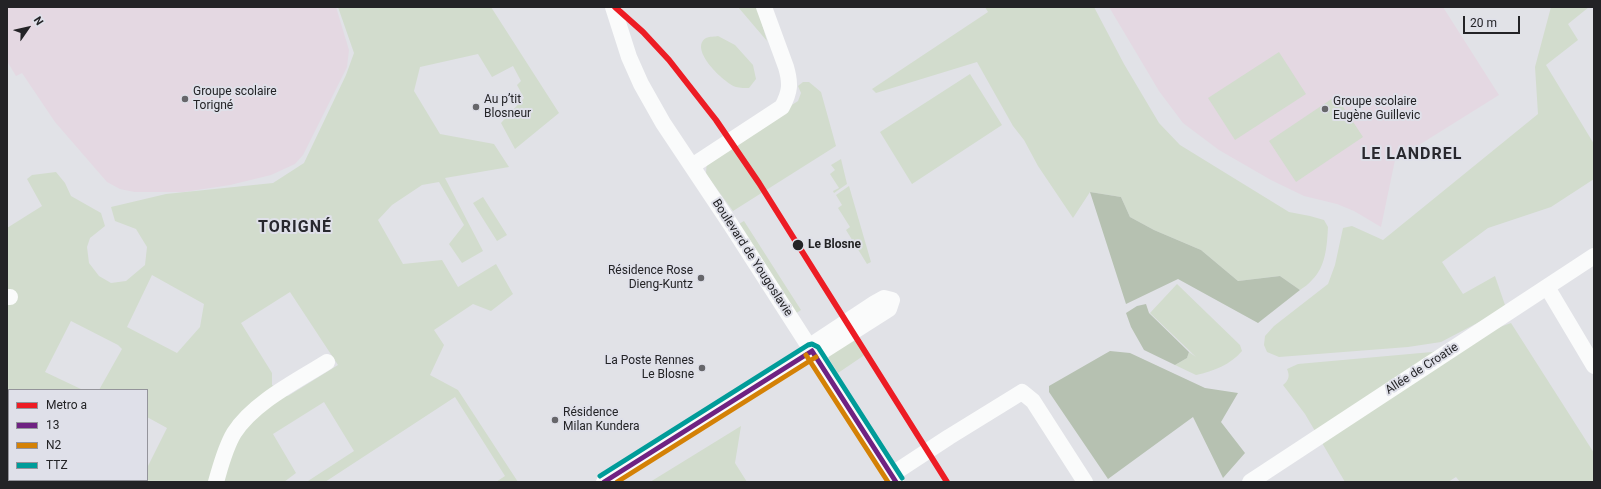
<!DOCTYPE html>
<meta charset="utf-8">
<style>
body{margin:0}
#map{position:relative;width:1601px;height:489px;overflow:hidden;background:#e1e2e7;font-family:Roboto,sans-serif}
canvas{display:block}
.frame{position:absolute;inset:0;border:8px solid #232326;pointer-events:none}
.legend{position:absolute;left:8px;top:389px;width:140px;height:92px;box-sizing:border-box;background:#dfe0e9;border:1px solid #94949b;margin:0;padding:5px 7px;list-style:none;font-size:12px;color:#232326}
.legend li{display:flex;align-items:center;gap:8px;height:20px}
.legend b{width:20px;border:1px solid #94949b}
.north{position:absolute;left:8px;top:8px;width:40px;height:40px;-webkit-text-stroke:3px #dfe0e9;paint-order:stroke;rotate:56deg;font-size:11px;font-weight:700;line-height:16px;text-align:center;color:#232326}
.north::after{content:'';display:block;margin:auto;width:14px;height:18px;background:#232326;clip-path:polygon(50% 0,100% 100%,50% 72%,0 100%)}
.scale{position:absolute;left:1463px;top:16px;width:57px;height:18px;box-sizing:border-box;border:2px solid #232326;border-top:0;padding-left:5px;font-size:12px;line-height:14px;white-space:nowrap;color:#232326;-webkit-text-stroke:3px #dfe0e9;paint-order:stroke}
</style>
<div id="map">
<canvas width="1601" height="489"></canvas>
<div class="frame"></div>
<ul class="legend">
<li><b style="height:5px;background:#ed1c24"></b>Metro a</li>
<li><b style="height:5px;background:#6f2282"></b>13</li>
<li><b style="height:5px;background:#d48106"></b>N2</li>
<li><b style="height:5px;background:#009c99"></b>TTZ</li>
</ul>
<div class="north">N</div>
<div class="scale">20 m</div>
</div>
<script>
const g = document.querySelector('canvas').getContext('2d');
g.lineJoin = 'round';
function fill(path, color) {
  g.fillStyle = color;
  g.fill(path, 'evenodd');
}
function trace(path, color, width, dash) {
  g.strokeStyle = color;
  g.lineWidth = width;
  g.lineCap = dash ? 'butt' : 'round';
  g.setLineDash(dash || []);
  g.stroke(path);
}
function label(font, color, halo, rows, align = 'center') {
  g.font = font + ' Roboto,sans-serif';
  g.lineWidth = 4;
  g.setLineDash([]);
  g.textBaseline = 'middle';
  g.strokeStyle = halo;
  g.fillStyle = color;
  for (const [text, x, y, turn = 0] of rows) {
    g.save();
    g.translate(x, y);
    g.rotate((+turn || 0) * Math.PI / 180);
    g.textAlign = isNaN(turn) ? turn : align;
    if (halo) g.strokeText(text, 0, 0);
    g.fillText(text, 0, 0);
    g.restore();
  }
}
const education = new Path2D(`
 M7 7H336L349 50 347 67 303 155 295 164 271 175 230 185 184 192H135L120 189 107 182 55 122 22 73 16 76 7 61Z
 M1109 7H1443L1499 95 1395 160 1381 227 1354 211 1337 204 1304 196 1271 180 1219 150 1183 123 1159 91Z`);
const green = new Path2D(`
 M338 7H491L559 113 515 149 501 123 524 98 517 85 521 81 513 66 492 77 478 54 420 67 414 91 440 134 494 144 509 167 445 178 483 251 462 263 449 244 464 225 439 182 422 185 392 205 378 220 403 264 442 260 458 287 496 264 513 294 491 311 473 304 434 330 444 345 430 375 458 390 518 482H496L505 476 455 397 325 482 308 481 354 451 324 402 273 434 296 473 284 482H83L84 480H147V468L167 428 147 417V390H99L122 349 118 345 71 321 45 372 83 390H9V480H19L18 482H7V228L42 206 27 179 32 175 56 172 65 183 71 196 101 213 105 226 90 238 87 247 89 263 99 276 111 283 126 281 145 265 147 247 136 229 115 221 111 207 166 194 273 183 304 163 346 75 354 53ZM152 275 204 304 200 327 177 353 127 327ZM290 292 338 365 288 396 272 385V373L241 323Z
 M738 7H757L767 41Z
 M985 7H1094L1124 64 1159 123 1180 145 1289 212 1310 216 1324 220 1328 227C1327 245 1326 267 1312 280 1309 284 1304 287 1300 290L1280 276 1238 281 1201 250 1154 230 1130 217 1121 197 1090 192 1073 218 1038 166 1024 140 1013 126 977 62 876 93 872 89 988 12Z
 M1551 7H1589L1568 24 1578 40 1546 65 1594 144V179L1551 207 1488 228 1442 262 1463 294 1495 276 1506 308 1441 342 1408 347 1279 357 1267 352 1264 345 1265 336 1274 326 1328 284 1335 265 1343 228 1352 226 1383 240 1538 114 1535 67Z
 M718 36 735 45 753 65 756 79 749 88C745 88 740 88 736 87 724 83 688 49 706 38 710 36 715 37 718 36Z
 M1279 52 1306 94 1235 140 1208 98Z
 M970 74 1002 125 912 184 880 132Z
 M803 82H809L821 92 836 146 733 211 706 174 707 159 798 101 801 93 798 86Z
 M1336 96 1363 137 1296 182 1269 141Z
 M841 159 847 184 834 193 833 191 839 188 830 174 835 170 831 165Z
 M849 186 871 262 867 264 846 230 850 227 838 208 842 205 836 195Z
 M483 197 507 235 497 241 473 203Z
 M744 221 801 310 795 314 737 225Z
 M1177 284 1240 345 1242 351C1230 365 1214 371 1196 375L1175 365 1187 358 1189 352 1196 357 1150 313Z
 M1511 323 1594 453V482H1460L1456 477 1448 482H1345L1305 414 1283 385C1289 380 1290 376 1287 369L1298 364 1432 352Z
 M856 337 866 354 838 373 829 359V355Z
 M741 426 735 463 747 482H650Z`);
const forest = new Path2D(`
 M1090 192 1121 197 1130 217 1154 230 1201 250 1238 281 1280 276 1300 290 1258 323 1178 279 1126 304Z
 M1146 304 1149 313 1189 352 1187 358 1175 365 1144 350 1131 327 1126 313 1137 306Z
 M1110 351 1130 353 1205 388 1238 393 1221 422 1245 453 1223 478 1193 417 1108 479 1049 392V386Z`);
const street = new Path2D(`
 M613 7 629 57 641 84 663 123 731 225 896 482
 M692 166 782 107C790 92 791 84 786 67L764 7
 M1547 287 1594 366
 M7 297H10
 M891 475 949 437 1022 392 1033 401 1085 482
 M216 482C221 465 225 448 234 433 254 402 297 381 327 362
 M604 482 796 362 812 351 816 342 875 303 884 298 892 300 889 309 823 351H812
 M1250 482 1594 256`);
const bus1 = new Path2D(`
 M812 351 896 482
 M604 482 812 351`);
const bus2 = new Path2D(`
 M806 355 888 482
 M617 482 816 357`);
const bus3 = new Path2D(`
 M600 476 808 345 812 344 818 347 902 478`);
const metro1 = new Path2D(`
 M615 7 643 32 669 60 716 120 759 183 947 482`);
const markers = [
 [185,99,4,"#66666a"],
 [476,107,4,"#66666a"],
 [1325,109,4,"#66666a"],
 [798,245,6,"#232326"],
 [701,278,4,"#66666a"],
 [702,368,4,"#66666a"],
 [555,420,4,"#66666a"]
];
const poiNames = [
 ["Groupe scolaire",193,92],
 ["Torigné",193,106],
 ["Au p’tit",484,100],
 ["Blosneur",484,114],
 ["Groupe scolaire",1333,102],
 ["Eugène Guillevic",1333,116],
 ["Résidence Rose",693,271,"right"],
 ["Dieng-Kuntz",693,285,"right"],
 ["La Poste Rennes",694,361,"right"],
 ["Le Blosne",694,375,"right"],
 ["Résidence",563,413],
 ["Milan Kundera",563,427]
];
const stopNames = [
 ["Le Blosne",808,245]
];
const streetNames = [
 ["Boulevard de Yougoslavie",752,258,57],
 ["Allée de Croatie",1422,369,-33]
];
const districtNames = [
 ["LE LANDREL",1412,155],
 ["TORIGNÉ",295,228]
];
fill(education, '#e4d8e2');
fill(green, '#d2dccd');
fill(forest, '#b6c1b1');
trace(street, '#fafbfb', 16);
trace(bus1, '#6f2282', 5);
trace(bus2, '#d48106', 5);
trace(bus3, '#009c99', 5);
trace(metro1, '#ed1c24', 6);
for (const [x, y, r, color] of markers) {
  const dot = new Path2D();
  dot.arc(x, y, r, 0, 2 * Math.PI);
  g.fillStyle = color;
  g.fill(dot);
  trace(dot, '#dfe0e9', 1.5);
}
label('12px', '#232326', '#dfe0e9', poiNames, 'left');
label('bold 12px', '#232326', '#dfe0e9', stopNames, 'left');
label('12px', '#232326', '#dfe0e9', streetNames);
g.letterSpacing = '1px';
label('bold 16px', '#28282e', '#dfe0e9', districtNames);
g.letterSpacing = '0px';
</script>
